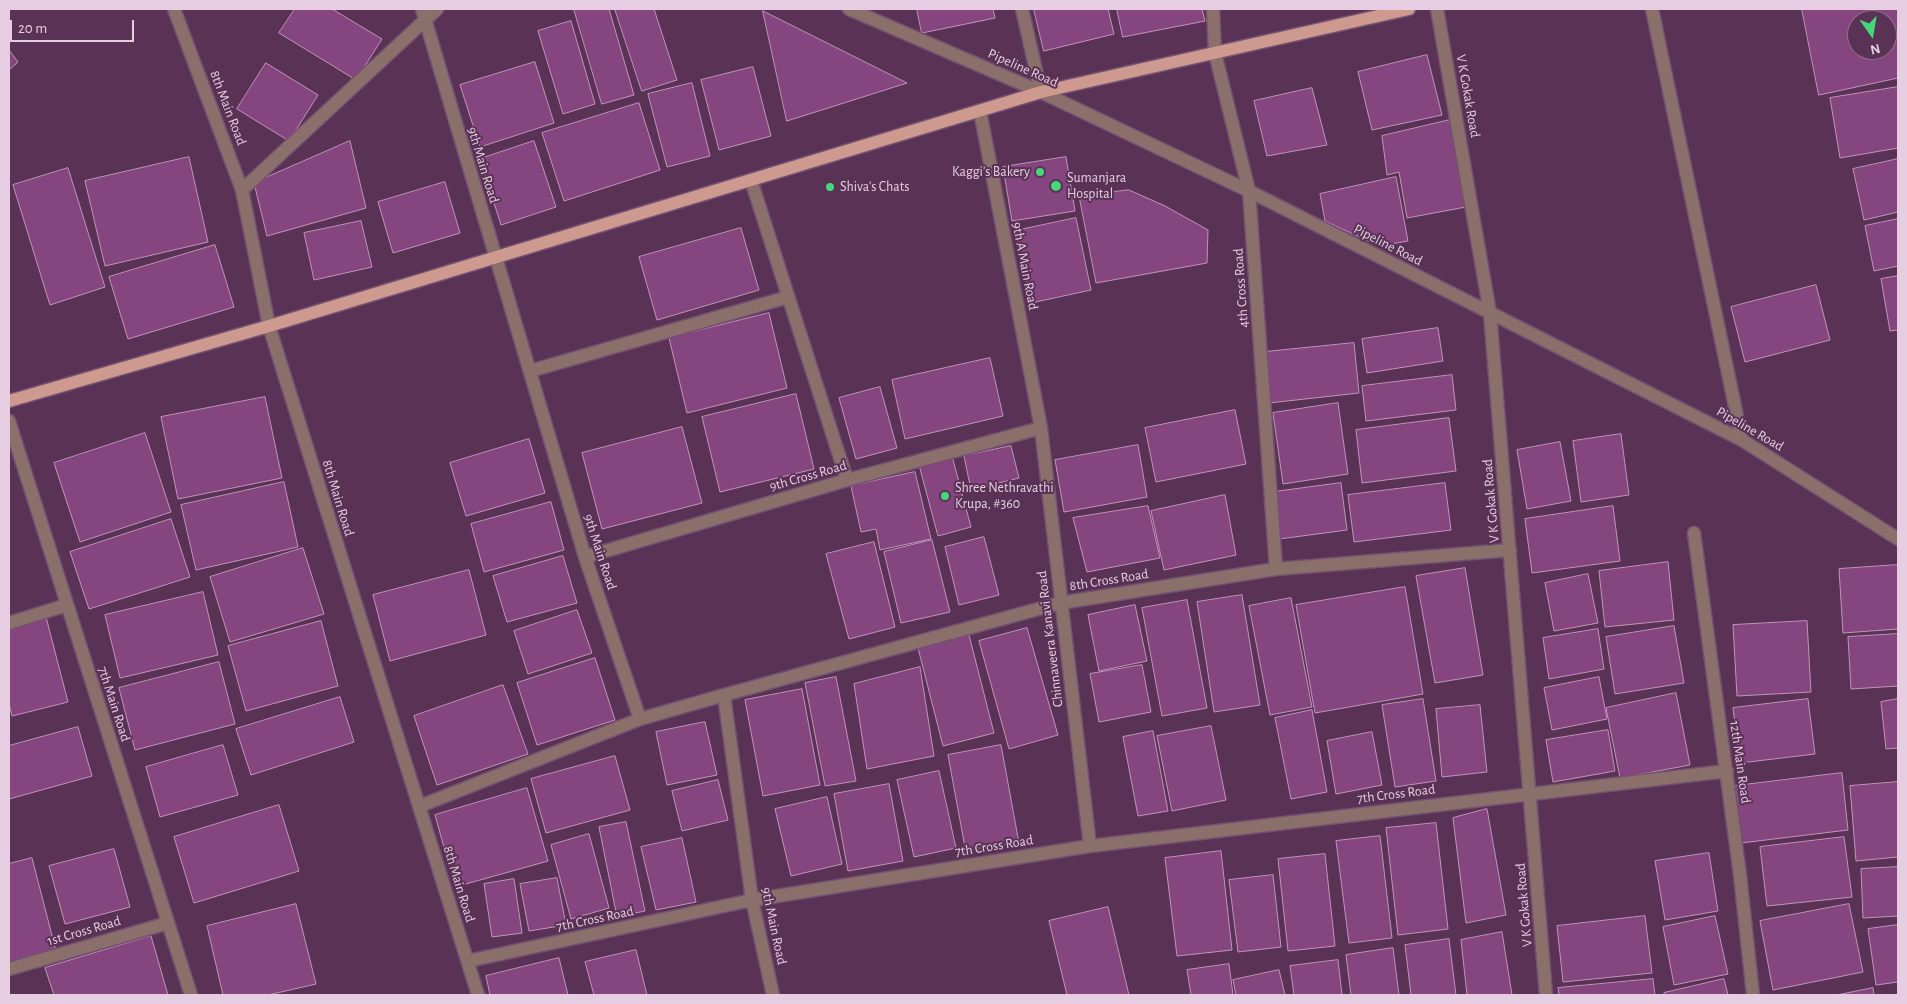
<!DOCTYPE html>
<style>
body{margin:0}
#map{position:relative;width:1907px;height:1004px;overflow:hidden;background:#593255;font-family:"Alegreya Sans",sans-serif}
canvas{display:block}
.frame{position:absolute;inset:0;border:10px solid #e6cde2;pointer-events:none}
.north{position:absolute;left:1847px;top:10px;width:50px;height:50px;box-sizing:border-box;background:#593255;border:1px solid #91708d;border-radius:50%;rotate:167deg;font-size:14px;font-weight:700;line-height:20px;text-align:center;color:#e6cde2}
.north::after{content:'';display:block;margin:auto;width:18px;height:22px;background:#46d77a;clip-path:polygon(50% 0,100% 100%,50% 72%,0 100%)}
.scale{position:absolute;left:10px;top:20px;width:124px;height:22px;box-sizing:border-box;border:2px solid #e6cde2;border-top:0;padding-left:6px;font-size:15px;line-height:18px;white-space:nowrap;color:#e6cde2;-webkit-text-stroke:4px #593255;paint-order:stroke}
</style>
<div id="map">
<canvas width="1907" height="1004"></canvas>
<div class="frame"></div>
<div class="north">N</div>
<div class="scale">20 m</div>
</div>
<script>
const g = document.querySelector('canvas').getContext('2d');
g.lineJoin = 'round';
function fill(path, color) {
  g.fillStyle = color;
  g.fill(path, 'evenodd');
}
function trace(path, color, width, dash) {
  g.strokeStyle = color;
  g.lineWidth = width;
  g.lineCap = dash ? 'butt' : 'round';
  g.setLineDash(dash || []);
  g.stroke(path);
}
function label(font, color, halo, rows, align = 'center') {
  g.font = font + ' "Alegreya Sans",sans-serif';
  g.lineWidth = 4;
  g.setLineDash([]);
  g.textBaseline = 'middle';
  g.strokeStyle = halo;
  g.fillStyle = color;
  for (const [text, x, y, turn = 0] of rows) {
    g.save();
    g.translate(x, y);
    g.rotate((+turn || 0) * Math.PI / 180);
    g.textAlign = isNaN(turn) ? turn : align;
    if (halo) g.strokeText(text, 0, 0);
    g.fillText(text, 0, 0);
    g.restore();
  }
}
const building = new Path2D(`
 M295 9H332L382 39 356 80 279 33Z
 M574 9H609L634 95 602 104Z
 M615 9H654L677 80 642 91Z
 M917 9H993L995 18 922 33Z
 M1034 9H1108L1114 34 1044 51Z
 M1117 9H1202L1205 21 1123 37Z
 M1802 9H1898V78L1819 95ZM1857 20H1887V50H1857Z
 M763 11 907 83 787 121Z
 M571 21 595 104 563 114 538 31Z
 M9 50 18 62 9 70Z
 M1427 55 1442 115 1372 130 1358 72Z
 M535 62 554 123 480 147 460 85Z
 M266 63 318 95 289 141 237 109Z
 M753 67 771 136 719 150 701 80Z
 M692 83 710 156 667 167 648 94Z
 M1898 87V148L1840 158 1830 98Z
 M1312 88 1327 145 1267 156 1254 101Z
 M639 103 660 170 564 201 542 133Z
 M1450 120 1466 207 1407 218 1399 172 1387 175 1382 136Z
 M350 141 366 208 267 236 254 183Z
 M534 141 556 207 501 225 480 159Z
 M189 157 208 242 105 266 85 181Z
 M1066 157 1075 211 1012 221 1003 167Z
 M1898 159V212L1864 220 1853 169Z
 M68 168 105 287 50 305 13 185Z
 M1396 177 1408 241 1379 246 1325 221 1320 194Z
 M445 182 460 233 393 253 378 202Z
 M1129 190 1165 206 1208 230 1207 263 1096 283 1079 196Z
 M1076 218 1091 290 1031 303 1015 231Z
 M1898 219V266L1874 271 1865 226Z
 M361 221 372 267 314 280 304 233Z
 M741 228 759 290 657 320 639 257Z
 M215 245 234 307 128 339 109 277Z
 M1898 276V330L1890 331 1881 279Z
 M1816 285 1830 340 1745 362 1731 307Z
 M769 313 787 388 687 413 669 338Z
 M1438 328 1443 361 1367 373 1362 339Z
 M1354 343 1359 393 1269 403 1265 352Z
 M990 358 1003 416 905 439 892 380Z
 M1452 375 1456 410 1366 421 1362 386Z
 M880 387 897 448 856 459 839 398Z
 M796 394 814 469 720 492 702 417Z
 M265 397 282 478 178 499 161 417Z
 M1338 403 1348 474 1283 484 1273 413Z
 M1235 410 1246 464 1156 482 1145 428Z
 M1449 418 1456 471 1362 483 1356 430Z
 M682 427 702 503 602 529 582 453Z
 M145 433 171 512 80 542 54 463Z
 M1621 434 1629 495 1581 502 1573 441Z
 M529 439 545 493 466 516 450 463Z
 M1560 442 1571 501 1527 509 1517 450Z
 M1138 445 1147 497 1064 512 1055 460Z
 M1011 446 1019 478 971 490 964 456Z
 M952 456 971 527 938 536 919 465Z
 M915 472 931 539 880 550 876 529 861 532 851 486Z
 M284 482 298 547 196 570 181 505Z
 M1341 483 1347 530 1279 539 1274 492Z
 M1445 483 1451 530 1354 542 1348 495Z
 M1225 495 1236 555 1164 570 1151 511Z
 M551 502 564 550 484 572 471 524Z
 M1148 506 1160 558 1087 572 1073 518Z
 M1613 506 1620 561 1532 573 1525 519Z
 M171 519 190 577 89 609 70 552Z
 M984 537 999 595 959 605 945 547Z
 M932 540 950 612 901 623 884 552Z
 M874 542 895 627 849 639 826 554Z
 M303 548 324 614 230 642 210 577Z
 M563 556 577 603 507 622 493 576Z
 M1668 562 1674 620 1605 627 1599 571Z
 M1898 565V629L1843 633 1839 569Z
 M1465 568 1483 675 1435 683 1416 576Z
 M469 570 486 635 390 661 373 595Z
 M1588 574 1598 623 1554 631 1545 583Z
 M1405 587 1423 694 1315 713 1296 605Z
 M203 592 218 655 120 678 105 615Z
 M1242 595 1260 705 1214 712 1197 602Z
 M1291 598 1312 707 1270 715 1249 606Z
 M1187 600 1207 708 1162 716 1142 608Z
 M1135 605 1147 661 1099 671 1088 615Z
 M577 610 592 653 528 674 514 631Z
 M46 617 68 702 12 716 9 703V626Z
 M321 621 338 686 246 711 228 646Z
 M1807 621 1811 692 1737 696 1733 625Z
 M1674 626 1684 683 1615 694 1606 637Z
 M1027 628 1058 735 1009 749 979 641Z
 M1598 629 1604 669 1549 679 1543 638Z
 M1898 634V686L1851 689 1848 637Z
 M969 635 994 733 943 746 918 648Z
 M595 658 615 720 537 745 517 683Z
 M219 662 235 724 135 750 119 688Z
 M1142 665 1151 712 1099 722 1090 674Z
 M920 667 934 756 867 769 854 684Z
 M836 677 856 781 825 786 805 683Z
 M1599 677 1607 719 1552 730 1544 688Z
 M503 685 528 754 437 785 414 716Z
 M802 689 820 785 763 796 745 700Z
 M1676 693 1690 765 1620 778 1606 708Z
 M340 697 354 742 251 775 236 729Z
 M1423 699 1436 781 1395 787 1382 705Z
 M1808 699 1815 754 1740 763 1733 708Z
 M1898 699V748L1886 749 1881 702Z
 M1480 705 1487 772 1442 777 1436 709Z
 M1312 710 1327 792 1291 799 1275 718Z
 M705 722 717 775 667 785 656 732Z
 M1211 726 1226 800 1172 811 1157 736Z
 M78 727 92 776 9 799V746Z
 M1608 730 1615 771 1553 782 1546 740Z
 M1153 731 1168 811 1138 816 1123 737Z
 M1372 732 1382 785 1336 794 1327 741Z
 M223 745 238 795 160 817 146 767Z
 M1001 745 1019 843 966 853 948 755Z
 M615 756 630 810 546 833 531 779Z
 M939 771 956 848 914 857 897 780Z
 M1842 773 1848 830 1741 843 1735 786Z
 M718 780 728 820 682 831 672 791Z
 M1898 782V857L1856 861 1850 786Z
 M889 784 903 861 848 871 834 794Z
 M527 788 548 861 455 887 435 815Z
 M827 797 842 864 791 876 775 809Z
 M279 805 299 871 194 903 174 837Z
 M1487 809 1506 915 1466 923 1453 818Z
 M626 822 645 911 617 917 599 827Z
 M1436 823 1448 929 1398 935 1386 828Z
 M589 834 609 908 571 919 551 845Z
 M1380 836 1392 938 1349 943 1336 841Z
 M1844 837 1852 897 1767 906 1760 847Z
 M682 838 696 902 656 910 641 847Z
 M114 849 130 907 65 924 49 866Z
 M1221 851 1232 950 1177 956 1165 858Z
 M1709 853 1718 911 1665 920 1655 861Z
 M1325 854 1335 946 1288 951 1278 859Z
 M32 858 56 951 9 963V864Z
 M1898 867V916L1863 918 1861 869Z
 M1273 875 1281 947 1238 952 1229 880Z
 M557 878 566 925 529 931 520 884Z
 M514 879 522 933 492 937 484 884Z
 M296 904 316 984 268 995H223L207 926Z
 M1849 904 1863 972 1773 990 1760 921Z
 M1108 907 1129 995H1067L1049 921Z
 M1645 916 1652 973 1563 982 1557 926Z
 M1715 916 1728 974 1674 985 1663 927Z
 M1898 925V982L1876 985 1868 929Z
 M1502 932 1512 995H1467L1461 940Z
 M151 936 168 995H54L45 968Z
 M1449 939 1456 995H1411L1405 945Z
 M1393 948 1399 995H1351L1346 955Z
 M636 950 647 995H594L585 962Z
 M559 958 568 995H490L486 976Z
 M1338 960 1342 995H1294L1290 966Z
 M1229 964 1233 995H1191L1187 970Z
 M1279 970 1285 995H1236L1233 980Z
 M1653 979 1655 995H1559L1558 988Z
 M1724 979 1728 995H1664V993Z
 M1873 988 1874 995H1837Z`);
const minor = new Path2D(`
 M174 9 242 190 269 326 478 995
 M422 9 585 557 640 719 724 695 752 900 773 995
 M849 9 1041 92 1249 191 1742 440 1898 539
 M1022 9 1041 92
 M1213 9 1215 53 1249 191 1276 569
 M1437 9 1490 313 1546 995
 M1652 9 1742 440
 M980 111 1041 428 1090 846
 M751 180 847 480
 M242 190 437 9
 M530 371 788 297
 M9 421 191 995
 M1694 533 1740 875 1753 995
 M585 557 847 480 1041 428
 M9 623 67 605
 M724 695 1060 603 1276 569 1510 550
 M420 806 640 719
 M468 961 752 900 1090 846 1727 771
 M9 969 168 923`);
const major = new Path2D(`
 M9 401 269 326 1041 92 1409 9`);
const markers = [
 [1040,172,5,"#46d77a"],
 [1056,186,6,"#46d77a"],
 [830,187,5,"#46d77a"],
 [945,496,5,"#46d77a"]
];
const streetNames = [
 ["Pipeline Road",1023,68,24],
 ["V K Gokak Road",1468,96,80],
 ["8th Main Road",228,108,69],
 ["9th Main Road",483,165,73],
 ["Pipeline Road",1388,245,27],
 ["9th A Main Road",1025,266,79],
 ["4th Cross Road",1241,288,-94],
 ["Pipeline Road",1750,429,30],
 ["9th Cross Road",808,476,-16],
 ["8th Main Road",338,498,73],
 ["V K Gokak Road",1491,501,-95],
 ["9th Main Road",600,552,72],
 ["8th Cross Road",1109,580,-9],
 ["Chinnaveera Kanavi Road",1050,639,-97],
 ["7th Main Road",114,704,72],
 ["12th Main Road",1740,762,82],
 ["7th Cross Road",1396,794,-7],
 ["7th Cross Road",994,846,-9],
 ["8th Main Road",459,884,73],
 ["V K Gokak Road",1524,905,-95],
 ["7th Cross Road",595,919,-12],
 ["9th Main Road",774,926,78],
 ["1st Cross Road",84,931,-16]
];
const poiNames = [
 ["Kaggi's Bakery",1030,172,"right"],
 ["Sumanjara",1067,178],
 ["Hospital",1067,194],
 ["Shiva's Chats",840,187],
 ["Shree Nethravathi",955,488],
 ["Krupa, #360",955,504]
];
fill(building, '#85457e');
trace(building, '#c294bb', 1);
trace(minor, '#755171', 15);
trace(major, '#755171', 15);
trace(minor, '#8a6f6a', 12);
trace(major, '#ce9a8f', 12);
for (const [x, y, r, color] of markers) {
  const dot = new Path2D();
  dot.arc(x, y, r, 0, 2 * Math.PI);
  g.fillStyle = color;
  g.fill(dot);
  trace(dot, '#593255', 2);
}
label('14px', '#e6cde2', '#593255', streetNames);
label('14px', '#e6cde2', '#593255', poiNames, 'left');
</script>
